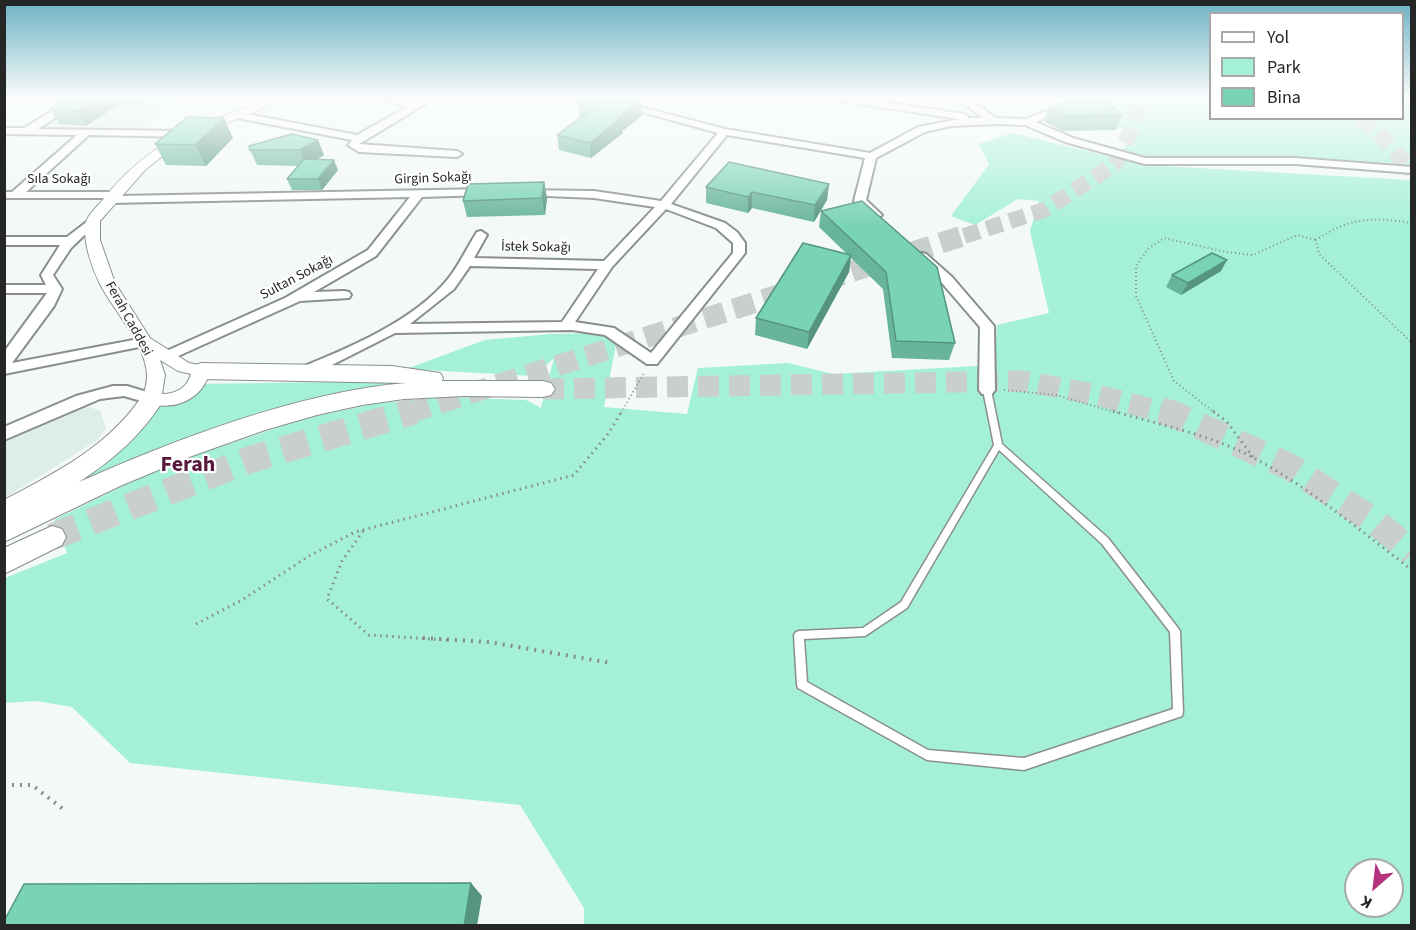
<!DOCTYPE html>
<meta charset="utf-8">
<style>
body{margin:0}
#map{position:relative;width:1416px;height:930px;overflow:hidden;background:#f2f9f6;font-family:"Source Sans 3",sans-serif}
canvas{display:block}
.frame{position:absolute;inset:0;border:6px solid #242726;pointer-events:none}
.legend{position:absolute;left:1209px;top:12px;width:195px;height:108px;box-sizing:border-box;background:#fff;border:2px solid #a7a9a8;margin:0;padding:8px 10px;list-style:none;font-size:18px;color:#242726}
.legend li{display:flex;align-items:center;gap:12px;height:30px}
.legend b{width:30px;border:2px solid #a7a9a8}
.north{position:absolute;left:1344px;top:858px;width:60px;height:60px;box-sizing:border-box;background:#fff;border:2px solid #a7a9a8;border-radius:50%;rotate:208deg;font-size:16px;font-weight:700;line-height:24px;text-align:center;color:#242726}
.north::after{content:'';display:block;margin:auto;width:21px;height:27px;background:#b4337c;clip-path:polygon(50% 0,100% 100%,50% 72%,0 100%)}
</style>
<div id="map">
<canvas width="1416" height="930"></canvas>
<div class="frame"></div>
<ul class="legend">
<li><b style="height:8px;background:#fff"></b>Yol</li>
<li><b style="height:16px;background:#a5f1d6"></b>Park</li>
<li><b style="height:16px;background:#79d3b5"></b>Bina</li>
</ul>
<div class="north">K</div>
</div>
<script>
const g = document.querySelector('canvas').getContext('2d');
g.lineJoin = 'round';
function fill(path, color) {
  g.fillStyle = color;
  g.fill(path, 'evenodd');
}
function trace(path, color, width, dash) {
  g.strokeStyle = color;
  g.lineWidth = width;
  g.lineCap = dash ? 'butt' : 'round';
  g.setLineDash(dash || []);
  g.stroke(path);
}
function label(font, color, halo, rows, align = 'center') {
  g.font = font + ' "Source Sans 3",sans-serif';
  g.lineWidth = 4.5;
  g.setLineDash([]);
  g.textBaseline = 'middle';
  g.strokeStyle = halo;
  g.fillStyle = color;
  for (const [text, x, y, turn = 0] of rows) {
    g.save();
    g.translate(x, y);
    g.rotate((+turn || 0) * Math.PI / 180);
    g.textAlign = isNaN(turn) ? turn : align;
    if (halo) g.strokeText(text, 0, 0);
    g.fillText(text, 0, 0);
    g.restore();
  }
}
const built = new Path2D(`
 M89 97H181L137 130 40 128Z
 M80 406 100 410 106 429 96 441 5 498V441Z`);
const green = new Path2D(`
 M1097 97H1210V118H1402L1403 97H1411V165L1290 156 1149 158 1123 150 1136 132 1111 125Z
 M1012 133 1145 165 1411 180V925H584V908L520 805 130 763 72 707 36 701 5 703V578L67 553 54 520 159 468 302 419 373 404 440 397 526 400 541 408 554 358 535 376 406 369 485 340 550 334 608 333 617 339 604 407 687 414 698 368 788 363 833 374 995 365 997 325 1049 313 1030 231 1039 201 1018 199 975 225 951 216 989 164 979 144ZM1356 870H1392V906H1356Z
 M417 381 352 390 250 416 122 463 5 520 150 408 191 384Z`);
const primaryTunnelFar2 = new Path2D(`
 M1360 118 1375 130 1412 171
 M964 236 1044 210 1115 164 1134 124 1140 97`);
const primaryTunnelFar1 = new Path2D(`
 M543 389 1023 381 1093 394 1167 413
 M409 413 969 234`);
const primaryTunnel = new Path2D(`
 M1161 411 1173 414 1290 467 1377 523 1412 552
 M52 537 249 460 414 411`);
const pathFar2 = new Path2D(`
 M1102 98 1184 97
 M1412 223C1372 217 1350 217 1316 240L1319 254 1412 343
 M1004 390 1056 395 1118 413
 M621 413 644 373
 M1215 413 1174 381 1136 296V266L1148 249 1164 238 1226 252 1253 255 1297 235 1316 240`);
const pathFar1 = new Path2D(`
 M1113 411C1160 425 1212 435 1256 459 1312 490 1361 531 1412 570
 M1213 411 1227 422 1253 457
 M363 531 342 561 327 599 369 635 448 640
 M196 624 242 600 309 556 355 532 574 475 608 434 622 411`);
const path = new Path2D(`
 M423 638 489 642 611 663
 M4 785H32L63 809`);
const service = new Path2D(`
 M987 387 991 390 1002 444 1108 538 1178 628 1180 631 1183 712 1182 716 1024 770 927 760 798 688 797 685 794 635 796 632 799 631 863 628 901 602 994 445 983 390ZM999 450 1102 544 1170 632 1173 709 1024 758 928 750 807 682 804 639 865 636 907 608Z`);
const minor = new Path2D(`
 M75 97H86L38 129 188 131 193 134 188 137 89 135 26 192H114L118 193 119 196 486 189 492 192 486 195 422 197 376 256 314 292 344 291 349 292 351 295 349 298 300 301 167 361 160 356 162 353 285 298 368 250 410 197 109 203 105 202 104 198H4V192H12L77 135 4 134V128H24Z
 M377 97H392L414 103 425 97H437L359 144 457 151 462 154 457 157 359 152 348 145 352 140 237 118 232 115 237 112 357 135 407 107Z
 M588 97H603L725 129 870 153 918 127 959 119 832 100 827 97H849L964 114 967 115 968 118H983L955 97H966L996 118 1026 119 1083 97H1096L1036 122 1073 138 1145 158H1295L1412 167V173L1295 164H1145L1065 142 1025 125 997 124 951 126 925 132 876 158 866 200 882 215 876 219 854 201 865 158 727 135 671 204 725 223 737 232 745 243V253L657 364H647L605 335 572 330 395 333 326 368 302 377 297 375 295 372 297 369C347 349 414 321 448 279 460 264 466 249 477 232L481 231 487 235 474 258 604 261 655 207 594 198 524 195 520 194V190L594 191 661 201 718 133ZM666 209 716 228 733 243V253L651 353 614 328 575 322 612 267ZM470 266 598 269 562 322 410 324 454 289Z
 M93 217 99 221 71 248 53 275 62 289 54 306 12 363 144 338 151 342 144 346 4 374V352L47 293H4V285H46L41 275 60 245H4V237H67Z
 M922 253 926 254 952 277 994 326 995 390 992 394H982L979 390 980 327 942 283 918 260 916 257Z
 M113 386H127L157 395 160 399 152 404 124 396 100 399 4 440V427L76 396Z`);
const tertiary = new Path2D(`
 M275 97H290L192 137 170 150 145 170 100 221V240L115 283 150 338 189 363 207 367 210 371C202 401 174 411 146 403L143 399C144 392 147 384 147 377 148 347 113 310 100 284 92 268 82 240 86 222 88 214 100 204 105 197 155 136 205 123 275 97ZM160 360 178 371 191 374C187 388 176 394 162 394L165 375Z`);
const primary = new Path2D(`
 M201 363 392 366 440 373 443 378 442 381H543L551 383 555 389 551 395 543 397 464 396 404 399 362 405 317 415 265 430 192 456 120 486 4 542V500C57 472 111 445 144 393L152 391 160 393 164 399C142 435 114 459 79 482 176 439 299 392 406 383L201 379 193 376 190 371 193 366Z
 M52 526 62 529 66 537 62 545 4 574V548Z`);
const wall = new Path2D(`
 M70 97H150L139 104 121 103 86 126 60 124 50 109Z
 M641 101 642 116 622 131 623 133 591 158 559 150 557 135 580 118 578 103Z
 M1049 107 1122 115 1116 130 1062 131 1044 121Z
 M233 138 206 166 166 165 155 144Z
 M318 140 324 155 317 159 338 170 322 190H292L287 179 299 166 257 165 250 150Z
 M544 182 547 198 545 215 467 217 463 201Z
 M829 184 827 200 814 222 752 208 748 213 706 203V187Z
 M862 201 955 343 949 360 892 358 883 289 851 258 849 272 807 349 755 335 756 318 847 254 819 227 821 211Z
 M1221 271 1181 295 1166 287 1172 275Z`);
const shadedWall = new Path2D(`
 M99 97H118L121 103 86 126 77 111Z
 M135 97H150L139 104Z
 M641 101 642 116 622 131 623 133 591 158 590 143 619 117Z
 M224 118 233 138 206 166 195 145Z
 M318 140 324 155 306 166 300 150Z
 M334 160 338 170 322 190 318 179Z
 M544 182 547 198 545 215 542 198Z
 M829 184 827 200 814 222 815 205Z
 M752 192V208L748 213V197Z
 M851 255 849 272 807 349 809 332Z
 M1227 260 1221 271 1181 295 1188 283Z
 M471 883 482 896 477 926H464Z`);
const building = new Path2D(`
 M70 97H99L77 111 50 109Z
 M587 97H623L641 101 619 117 621 118 590 143 557 135 595 107 578 103Z
 M1081 97H1102L1122 115 1067 116 1049 107Z
 M187 117 224 118 195 145 155 144Z
 M292 134 318 140 300 150H250L249 146Z
 M304 159 334 160 318 179H287Z
 M729 162 829 184 815 205 752 192 748 197 706 187Z
 M544 182 542 198 463 201 468 184Z
 M862 201 937 267 955 343 896 341 886 272 821 211Z
 M803 243 851 255 809 332 756 318Z
 M1212 253 1227 260 1188 283 1172 275Z
 M471 883 464 926H4V921L24 884Z`);
const farStreetnames = [
 ["Girgin Sokağı",433,179,-2],
 ["Sıla Sokağı",59,180],
 ["İstek Sokağı",536,248,1],
 ["Sultan Sokağı",297,278,-28],
 ["Ferah Caddesi",128,319,61]
];
const districtNames = [
 ["Ferah",188,466]
];
fill(built, '#ddede7');
fill(green, '#a5f1d6');
trace(primaryTunnelFar2, '#c9cfcc', 16, [16, 8]);
trace(primaryTunnelFar1, '#c9cfcc', 21, [21, 10]);
trace(primaryTunnel, '#c9cfcc', 27, [27, 14]);
trace(service, '#888f8c', 3);
trace(minor, '#888f8c', 4);
trace(tertiary, '#888f8c', 2);
trace(primary, '#888f8c', 2);
trace(pathFar2, '#878c8a', 2, [1, 3]);
trace(pathFar1, '#878c8a', 3, [1.5, 4.5]);
trace(path, '#878c8a', 4, [2, 6]);
fill(service, '#fff');
fill(minor, '#fff');
fill(tertiary, '#fff');
fill(primary, '#fff');
fill(wall, '#68b59c');
fill(shadedWall, '#55947f');
fill(building, '#79d3b5');
trace(building, '#55947f', 1.5);
const sky = g.createLinearGradient(0, 0, 0, 227);
sky.addColorStop(0, '#6bb1c4');
sky.addColorStop(0.43, '#f9fcfb');
sky.addColorStop(1, '#f9fcfb00');
g.fillStyle = sky;
g.fillRect(0, 0, 1416, 227);
label('14px', '#242726', '#fff', farStreetnames);
label('bold 22px', '#57183b', '#fff', districtNames);
</script>
